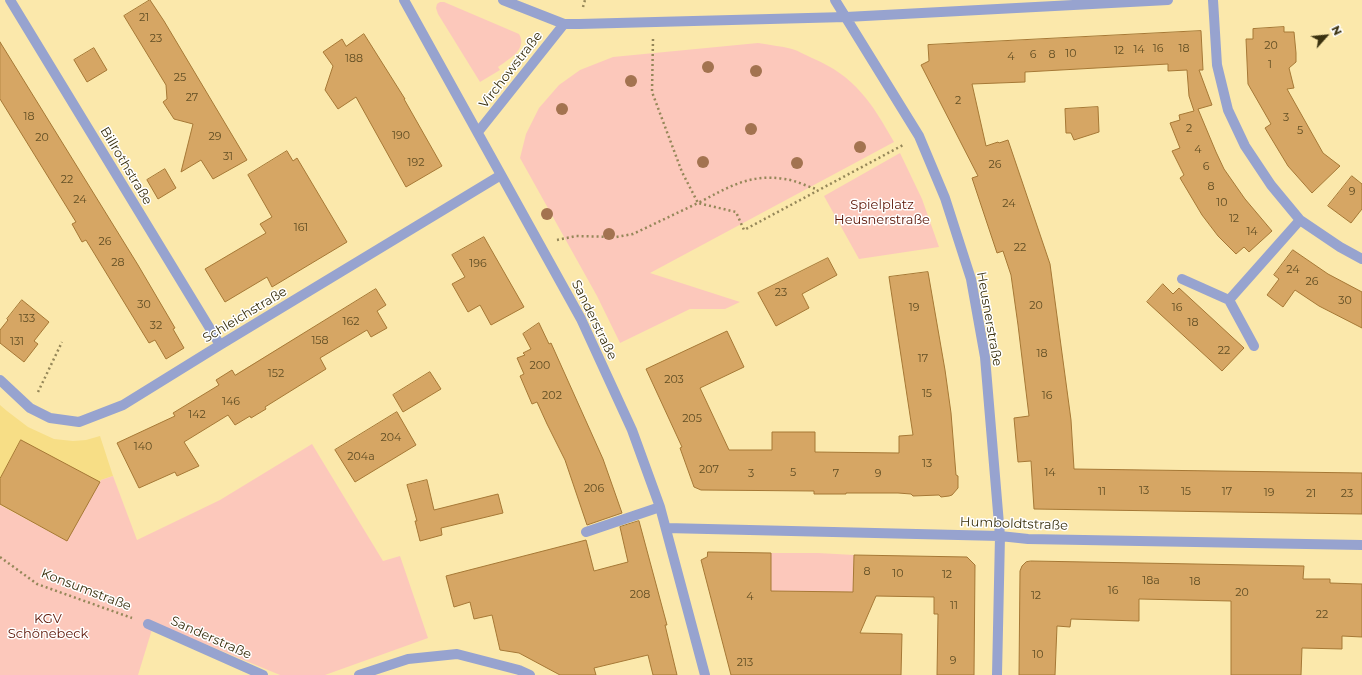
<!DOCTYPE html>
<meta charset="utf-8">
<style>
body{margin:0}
#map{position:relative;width:1362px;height:675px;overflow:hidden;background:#fbe8ab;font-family:Montserrat,sans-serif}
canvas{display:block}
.north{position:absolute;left:1306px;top:16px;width:40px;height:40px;-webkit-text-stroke:3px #fff;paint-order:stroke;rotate:63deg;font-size:11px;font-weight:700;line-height:16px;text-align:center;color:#3a310f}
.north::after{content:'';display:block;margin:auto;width:14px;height:18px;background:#3a310f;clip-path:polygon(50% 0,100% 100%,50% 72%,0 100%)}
</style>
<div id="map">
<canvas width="1362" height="675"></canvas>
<div class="north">N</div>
</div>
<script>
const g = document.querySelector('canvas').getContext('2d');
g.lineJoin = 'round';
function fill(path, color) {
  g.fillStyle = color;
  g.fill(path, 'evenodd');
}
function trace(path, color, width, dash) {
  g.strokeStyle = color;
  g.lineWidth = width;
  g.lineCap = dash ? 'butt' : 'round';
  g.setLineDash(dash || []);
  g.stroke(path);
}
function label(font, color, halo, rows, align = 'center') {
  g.font = font + ' Montserrat,sans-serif';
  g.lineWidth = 3;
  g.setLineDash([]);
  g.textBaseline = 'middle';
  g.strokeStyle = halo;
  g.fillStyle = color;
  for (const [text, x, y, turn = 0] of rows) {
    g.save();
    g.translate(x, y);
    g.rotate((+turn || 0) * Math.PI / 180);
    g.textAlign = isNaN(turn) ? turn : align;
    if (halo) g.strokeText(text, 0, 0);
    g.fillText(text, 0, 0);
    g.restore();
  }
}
const built = new Path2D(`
 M0 405 7 411 28 427 54 439 73 441 86 440 100 436 113 476 101 480 67 541 0 505Z`);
const green = new Path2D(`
 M440 2H444L519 34C528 49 509 59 498 67L500 70 480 82 438 14 436 8 437 4Z
 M758 43C769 45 781 46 792 49 799 51 805 55 812 58 855 76 872 103 894 142L650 273 740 302 725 309H690L620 343 597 296 520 158 526 134 539 108 559 85 580 70 613 57Z
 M900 153 922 199 939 247 859 259 824 196Z
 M312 444 383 561 400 556 428 638 325 675H280L154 623 138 675H0V505L67 541 101 480 113 476 137 540 220 500Z
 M771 553H818L854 555 853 592 771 591Z`);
const building = new Path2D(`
 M150 0 164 21 247 160 213 179 201 160 181 172 193 124 174 119 163 102 167 99 166 85 124 16Z
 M1284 27V32H1294L1296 53V62L1289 68 1294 88 1287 89 1323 153 1340 166 1312 193 1288 166 1265 128 1271 124 1248 84 1246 39H1253V29Z
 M1201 31 1203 70H1199L1212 105 1198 109 1216 152 1224 169 1245 199 1272 231 1249 252 1244 247 1236 254 1218 236 1202 215 1180 178 1184 175 1172 151 1180 148 1170 123 1180 120 1179 115 1194 111 1189 96 1187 70 1168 71V64L1025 72V82L972 84 986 146 998 142 999 143 1008 140 1050 264 1071 420 1074 469 1362 473V514L1034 509 1031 461 1018 462 1014 418 1029 416 1018 325 1011 275 1003 251 997 253 972 178 978 176 921 65 929 61 928 45Z
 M364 34 405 99H404L442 166 406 187 356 97 338 109 325 90 333 66 323 52 342 39 346 46Z
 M0 42 138 265 175 328 173 329 184 348 166 359 155 340 149 343 86 240 82 242 72 224 76 222 0 99Z
 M94 48 107 70 87 82 74 60Z
 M1098 107 1099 132 1074 140 1071 133H1066L1065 109Z
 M287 151 293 161 297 158 347 242 272 287 267 277 225 302 205 269 266 233 260 224 272 217 248 175Z
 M165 169 176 188 158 199 147 180Z
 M1352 176 1362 184V209L1351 223 1328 206Z
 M484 237 524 307 491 325 480 305 468 312 452 284 465 277 452 255Z
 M1293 250 1328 274 1362 292V328L1319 306 1295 290 1283 307 1267 295 1279 279 1274 275Z
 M828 258 837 275 802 294 809 308 776 326 758 293Z
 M928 272 945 370 951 413 956 475 958 476V488L952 495 949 496 941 497 939 495 913 496 911 494 898 493H846V494H814V491L701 490 694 487 680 448 682 447 646 369 727 331 744 367 700 388 729 450H772V432H815V452L899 453V436L913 435 889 277Z
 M1163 284 1173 294 1179 288 1244 348 1222 371 1147 302Z
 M376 289 386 305 377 311 387 328 371 337 367 330 320 358 326 369 265 407 266 409 251 418 250 416 235 425 228 415 184 442 199 466 177 476 175 472 139 488 117 443 175 416 173 413 219 385 216 380 232 370 235 375Z
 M22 300 49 322 34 341 38 344 24 362 0 343V330L8 320 7 319Z
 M539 323 549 344 551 343 603 459 622 513 587 525 565 460 547 424 537 402 532 404 520 376 524 374 517 358 525 355 523 353 531 349 523 334Z
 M430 372 441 389 403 412 393 395Z
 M397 412 416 445 355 482 335 450Z
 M21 440 100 482 67 541 0 504V479Z
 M427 480 434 510 498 494 503 513 441 528 442 535 420 541 415 521H417L407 485Z
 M639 521 667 625H665L677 675H653L648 655 594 668 596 675H560L519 653 500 650 492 615 474 619 470 602 454 607 446 576 586 540 594 571 628 562 620 527Z
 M708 552 771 553V591L853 592 854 555 967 557 975 565 974 675H937L938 614H934V597L876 596 860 633 902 634 901 675H731L701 560 707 557Z
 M1031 561 1304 566 1303 579H1330V583L1362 584V637L1342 636V649L1302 648 1301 675H1231V601L1139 599V621L1071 619 1070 627 1057 626 1055 675H1019L1020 571 1022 566 1026 562Z`);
const path = new Path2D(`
 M583 7 585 0
 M653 39 652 92 682 172 698 203C727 188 750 173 784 179 795 180 806 186 816 189
 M557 240 576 236 616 237 633 234 698 203 736 212 744 230 905 144
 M38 392 62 342
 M0 557 37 584 132 618`);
const minor = new Path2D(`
 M10 0 220 345
 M404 0 581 319 632 430 660 507 705 675
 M503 0 564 24H579L846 17 1168 0
 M835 0 919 136 945 198 971 279 985 357 1000 536 997 675
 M1213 0 1217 65 1228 110 1245 146 1271 185 1300 220 1340 247 1362 259
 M478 132 564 24
 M1182 279 1229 300
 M1254 346 1229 300 1300 220
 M0 380 30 408 50 418 79 422 123 405 220 345 501 175
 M666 528 1000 536 1028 539 1362 545
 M586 532 660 507
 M148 624 263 675
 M359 675 408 659 457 654 519 670 530 675`);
const trees = [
 [708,67],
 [756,71],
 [631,81],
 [562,109],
 [751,129],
 [860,147],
 [703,162],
 [797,163],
 [547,214],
 [609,234]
];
const numberNames = [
 ["21",144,18],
 ["23",156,39],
 ["20",1271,46],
 ["16",1158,49],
 ["18",1184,49],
 ["14",1139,50],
 ["12",1119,51],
 ["10",1071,54],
 ["6",1033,55],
 ["8",1052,55],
 ["4",1011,57],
 ["188",354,59],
 ["1",1270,65],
 ["25",180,78],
 ["27",192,98],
 ["2",958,101],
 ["18",29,117],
 ["3",1286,118],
 ["2",1189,129],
 ["5",1300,131],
 ["190",401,136],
 ["29",215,137],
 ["20",42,138],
 ["4",1198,150],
 ["31",228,157],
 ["192",416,163],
 ["26",995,165],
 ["6",1206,167],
 ["22",67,180],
 ["8",1211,187],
 ["9",1352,192],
 ["24",80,200],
 ["10",1222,203],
 ["24",1009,204],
 ["12",1234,219],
 ["161",301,228],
 ["14",1252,232],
 ["26",105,242],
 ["22",1020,248],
 ["28",118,263],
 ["196",478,264],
 ["24",1293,270],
 ["26",1312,282],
 ["23",781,293],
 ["30",1345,301],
 ["30",144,305],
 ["20",1036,306],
 ["19",914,308],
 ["16",1177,308],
 ["133",27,319],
 ["162",351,322],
 ["18",1193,323],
 ["32",156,326],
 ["158",320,341],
 ["131",17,342],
 ["22",1224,351],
 ["18",1042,354],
 ["17",923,359],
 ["200",540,366],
 ["152",276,374],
 ["203",674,380],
 ["15",927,394],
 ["202",552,396],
 ["16",1047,396],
 ["146",231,402],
 ["142",197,415],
 ["205",692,419],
 ["204",391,438],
 ["140",143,447],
 ["204a",361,457],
 ["13",927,464],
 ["207",709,470],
 ["5",793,473],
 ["14",1050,473],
 ["3",751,474],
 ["7",836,474],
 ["9",878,474],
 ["206",594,489],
 ["13",1144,491],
 ["11",1102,492],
 ["15",1186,492],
 ["17",1227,492],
 ["19",1269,493],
 ["21",1311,494],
 ["23",1347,494],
 ["8",867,572],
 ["10",898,574],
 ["12",947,575],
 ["18a",1151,581],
 ["18",1195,582],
 ["16",1113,591],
 ["20",1242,593],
 ["208",640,595],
 ["12",1036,596],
 ["4",750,597],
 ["11",954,606],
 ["22",1322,615],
 ["10",1038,655],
 ["9",953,661],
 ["213",745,663]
];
const streetNames = [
 ["Virchowstraße",511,70,-52],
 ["Billrothstraße",126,166,59],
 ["Schleichstraße",245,315,-31],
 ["Heusnerstraße",989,319,80],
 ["Sanderstraße",594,320,64],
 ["Humboldtstraße",1014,524,2],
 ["Konsumstraße",86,590,21],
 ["Sanderstraße",211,638,24]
];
const parkNames = [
 ["Spielplatz",882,205],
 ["Heusnerstraße",882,220],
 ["KGV",48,619],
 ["Schönebeck",48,634]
];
fill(built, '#f7de86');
fill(green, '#fcc8bb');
fill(building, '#d6a664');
trace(building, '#a67835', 1);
trace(path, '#958759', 2.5, [2, 3]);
trace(minor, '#97a3cf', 10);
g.fillStyle = '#a37350';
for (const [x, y] of trees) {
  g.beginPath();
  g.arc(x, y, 6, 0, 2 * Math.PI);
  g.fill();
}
label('11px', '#614e24', null, numberNames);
label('13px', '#3a310f', '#fff', streetNames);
label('13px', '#5b1405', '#fff', parkNames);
</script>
